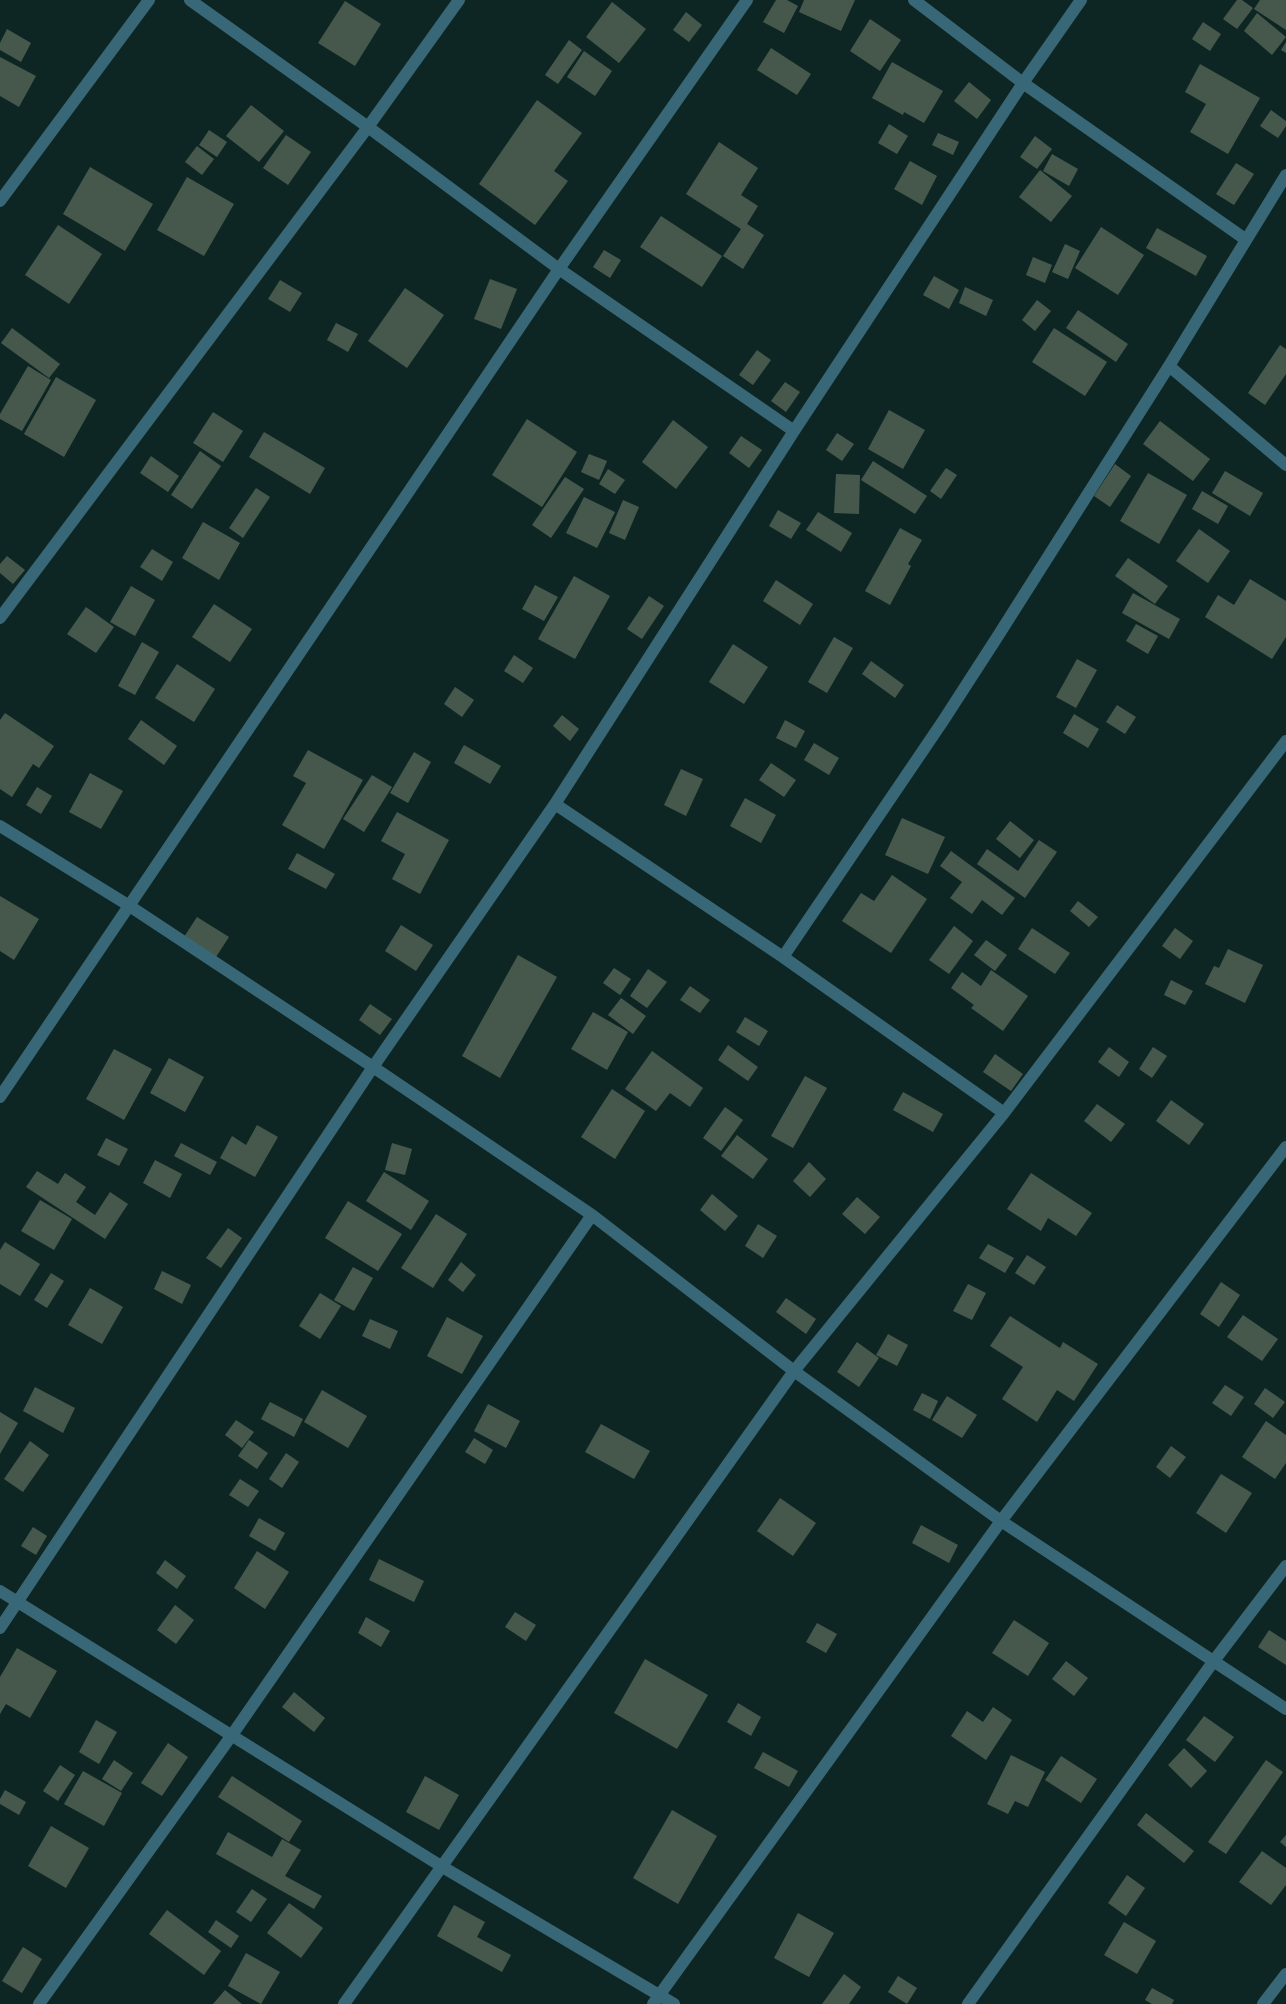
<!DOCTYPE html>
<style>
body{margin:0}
canvas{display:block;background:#0e2623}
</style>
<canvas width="1286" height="2004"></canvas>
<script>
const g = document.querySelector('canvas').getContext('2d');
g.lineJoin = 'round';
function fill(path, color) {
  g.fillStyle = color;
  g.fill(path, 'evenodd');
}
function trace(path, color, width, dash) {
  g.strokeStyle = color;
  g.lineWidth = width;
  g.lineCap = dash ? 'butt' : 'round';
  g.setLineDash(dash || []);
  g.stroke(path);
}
const building = new Path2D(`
 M776 0H787L798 6 784 33 763 22Z
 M804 0H855L841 31 799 12Z
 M1237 0H1242L1253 8 1237 29 1223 19Z
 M1260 0H1286V30L1254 9Z
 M345 1 381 24 355 66 318 43Z
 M612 2 646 29 619 63 586 37Z
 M686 12 702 25 689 42 673 30Z
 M1257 13 1286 37 1272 55 1244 31Z
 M870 19 901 40 880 71 850 51Z
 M1203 22 1221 34 1210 51 1192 39Z
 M7 29 31 43 21 62 0 50V43Z
 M569 40 582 50 558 84 545 75Z
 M1286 42V53L1281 50Z
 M771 48 811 74 797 95 757 70Z
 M584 51 612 71 595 96 567 77Z
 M0 57 36 76 19 107 0 96Z
 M892 62 943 91 924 123 904 112 903 115 872 98Z
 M1200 64 1260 98 1228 154 1190 132 1206 104 1185 92Z
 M969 82 991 100 977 119 954 101Z
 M537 100 582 133 554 171 568 181 535 225 479 184Z
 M251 105 284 131 259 162 226 136Z
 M1271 110 1286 121V126L1278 138 1260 126Z
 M889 124 908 136 897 154 878 143Z
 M209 130 227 142 217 157 199 145Z
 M938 133 959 142 953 155 932 145Z
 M286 135 311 152 288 185 263 168Z
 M1035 136 1052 149 1037 169 1020 157Z
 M719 142 758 168 741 195 758 206 747 224 764 235 743 269 723 256 741 229 686 194Z
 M197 146 214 159 202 175 185 162Z
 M1052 154 1078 169 1069 186 1043 171Z
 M910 161 937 176 922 205 894 189Z
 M1236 163 1254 174 1234 205 1216 194Z
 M90 167 153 204 125 251 63 214Z
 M1040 170 1072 196 1051 222 1019 197Z
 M187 177 234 204 204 256 157 230Z
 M661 216 722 256 702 287 640 247Z
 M58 225 102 254 69 304 25 275Z
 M1101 227 1144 255 1118 295 1075 268Z
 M1157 228 1207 256 1196 276 1146 248Z
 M1065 244 1080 251 1068 279 1052 272Z
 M604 250 621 260 610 278 593 267Z
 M1033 257 1052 265 1045 283 1026 275Z
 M934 276 959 290 949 309 923 295Z
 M490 279 517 289 501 329 474 319Z
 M280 280 302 293 290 312 268 299Z
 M965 287 993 300 986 316 959 303Z
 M405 288 444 315 407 368 368 341Z
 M1037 300 1051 311 1035 331 1022 320Z
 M1078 310 1128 344 1116 362 1066 328Z
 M336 323 358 334 348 352 327 340Z
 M12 328 60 364 49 378 1 343Z
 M1054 328 1107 362 1085 396 1032 362Z
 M1280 345 1286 349V374L1265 405 1248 393Z
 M757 350 771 360 753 385 739 375Z
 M28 366 51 380 22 431 0 419V414Z
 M56 377 96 400 64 457 24 434Z
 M785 382 800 392 786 412 771 401Z
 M889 410 925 430 903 469 868 449Z
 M213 412 243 431 223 462 193 443Z
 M527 419 577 452 542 507 492 475Z
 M673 420 708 447 676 489 642 462Z
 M1160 421 1210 459 1193 481 1143 444Z
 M264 432 325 468 310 494 249 457Z
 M837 433 854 444 842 461 826 450Z
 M741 436 762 450 749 468 729 453Z
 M200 451 221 466 192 509 171 495Z
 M589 454 607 461 599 480 581 472Z
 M151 456 179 476 168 492 140 473Z
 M873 461 927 496 915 514 861 480Z
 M1115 464 1131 476 1110 507 1094 496Z
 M946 468 957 475 941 499 930 491Z
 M608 469 625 480 615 494 599 484Z
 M1225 471 1263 493 1250 516 1212 493Z
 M1148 473 1187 495 1159 544 1120 521Z
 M836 474 860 475 859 514 834 513Z
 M565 477 584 489 551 538 532 525Z
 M256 488 270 497 243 538 229 528Z
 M1202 491 1228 506 1218 524 1192 509Z
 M584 497 615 512 597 548 566 533Z
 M623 500 639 507 625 540 609 533Z
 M778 510 801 523 791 539 769 526Z
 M818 512 852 533 841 552 806 530Z
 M203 522 240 543 219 580 182 558Z
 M900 528 922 540 908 564 911 566 890 605 865 591Z
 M1199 529 1230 551 1208 583 1176 561Z
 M152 549 173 562 162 581 140 567Z
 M7 556 25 570 13 584 0 573V564Z
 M1128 558 1168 586 1155 604 1115 576Z
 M574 576 610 596 575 659 538 639Z
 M1250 579 1286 601V637L1272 659 1205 617 1218 595 1234 605Z
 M776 580 813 604 800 625 763 601Z
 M535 585 558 597 544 621 522 609Z
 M131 586 155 600 135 636 110 622Z
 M1133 593 1180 619 1169 639 1122 613Z
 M649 596 664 606 642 639 627 629Z
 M214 604 252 629 230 662 192 637Z
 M86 607 114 627 96 653 67 634Z
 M1136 624 1158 636 1148 654 1126 641Z
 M834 637 853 648 827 693 808 682Z
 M142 642 159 652 135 695 118 686Z
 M733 644 768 667 744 704 709 682Z
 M514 655 533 668 523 683 504 671Z
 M1077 659 1097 670 1076 708 1056 697Z
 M871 661 904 685 895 698 862 674Z
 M177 664 215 689 194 722 155 698Z
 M455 687 474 700 462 717 444 704Z
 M1117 705 1136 717 1125 734 1106 722Z
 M5 713 54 746 39 768 33 764 12 797 0 789V720Z
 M1074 714 1099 729 1088 748 1063 733Z
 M562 715 579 729 570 741 553 726Z
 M141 720 177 746 164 765 128 739Z
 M785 720 805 731 796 748 776 738Z
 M814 743 839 758 829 775 804 760Z
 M464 745 501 766 490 784 454 763Z
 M308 750 363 780 324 849 282 825 306 783 293 776Z
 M414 752 431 762 408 803 390 793Z
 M771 763 796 780 784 797 759 780Z
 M681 769 703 779 686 816 664 805Z
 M90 773 123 791 101 829 69 812Z
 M372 775 392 787 364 832 343 819Z
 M37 787 52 796 41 814 26 805Z
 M745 798 776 815 761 843 730 826Z
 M397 812 449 840 420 894 392 879 405 854 381 841Z
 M902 818 945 837 928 874 885 855Z
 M1010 821 1034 840 1020 858 996 839Z
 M1039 840 1057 852 1025 898 977 864 987 849 1018 871Z
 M951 851 1015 898 1002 915 982 900 972 914 950 898 962 882 940 866Z
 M297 853 335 874 326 889 288 869Z
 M892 875 927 899 891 953 842 921 861 893 874 901Z
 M0 896 39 919 14 960 0 951Z
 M1078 901 1098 917 1089 927 1070 911Z
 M197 917 229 937 216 957 184 937Z
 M401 925 433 945 416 971 385 951Z
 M954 926 973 941 949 974 929 960Z
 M1032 928 1070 953 1055 974 1018 949Z
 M1175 928 1193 941 1180 959 1162 946Z
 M986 940 1007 955 995 971 974 955Z
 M1228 949 1263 965 1245 1003 1205 984 1214 966 1219 968Z
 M518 955 557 977 500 1078 462 1056Z
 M614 968 631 979 620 995 603 983Z
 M648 969 667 982 647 1008 630 996Z
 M991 970 1028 996 1003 1031 971 1008 974 1005 951 988 962 972 981 986Z
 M1171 980 1193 991 1185 1005 1164 995Z
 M690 986 710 1000 700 1013 680 1000Z
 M621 998 646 1016 633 1034 608 1015Z
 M370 1004 392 1019 380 1035 359 1020Z
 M593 1012 628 1032 607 1070 571 1049Z
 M745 1017 768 1031 759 1046 736 1032Z
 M728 1045 758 1067 748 1081 718 1060Z
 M1109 1047 1129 1062 1119 1077 1098 1062Z
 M1153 1047 1167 1056 1152 1078 1139 1069Z
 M114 1049 152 1069 124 1120 86 1099Z
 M652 1051 703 1088 690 1107 670 1093 656 1111 625 1089Z
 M995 1054 1023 1074 1011 1091 983 1072Z
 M169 1058 204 1077 185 1112 150 1093Z
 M805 1076 827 1088 793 1148 771 1136Z
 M612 1089 645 1111 615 1159 581 1137Z
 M903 1092 943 1114 933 1132 893 1110Z
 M1171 1100 1204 1124 1189 1145 1156 1121Z
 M1097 1104 1125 1124 1111 1142 1084 1121Z
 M725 1107 743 1120 721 1151 703 1138Z
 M257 1125 278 1137 255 1177 220 1158 232 1136 246 1145Z
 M737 1135 768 1159 753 1179 721 1156Z
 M106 1138 128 1149 119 1166 97 1155Z
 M181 1143 217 1162 210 1175 174 1156Z
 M392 1143 412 1149 405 1175 385 1170Z
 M155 1160 182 1174 170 1198 143 1183Z
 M809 1162 826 1179 810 1197 793 1181Z
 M37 1171 58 1184 65 1173 86 1187 76 1202 95 1215 110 1192 128 1204 105 1239 26 1187Z
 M384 1172 429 1201 411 1230 366 1201Z
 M1031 1173 1092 1213 1076 1236 1048 1218 1041 1231 1007 1209Z
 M712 1194 738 1216 725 1231 700 1210Z
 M857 1197 880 1217 865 1234 842 1214Z
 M40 1200 72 1219 54 1250 21 1231Z
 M348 1201 402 1234 378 1271 325 1238Z
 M436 1214 467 1234 433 1288 401 1268Z
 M758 1224 777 1236 763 1258 745 1246Z
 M228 1228 242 1238 221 1268 206 1258Z
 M5 1242 40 1264 20 1296 0 1284V1250Z
 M988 1244 1014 1258 1005 1273 979 1258Z
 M1027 1255 1046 1267 1034 1285 1015 1273Z
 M461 1262 476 1275 463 1292 448 1280Z
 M353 1267 373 1278 354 1311 334 1300Z
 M162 1271 191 1285 182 1304 154 1289Z
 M51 1273 64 1281 47 1308 34 1300Z
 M1221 1282 1240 1295 1219 1327 1200 1314Z
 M968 1284 986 1293 972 1320 953 1311Z
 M90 1288 123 1307 102 1344 68 1325Z
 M320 1293 341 1306 320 1339 299 1326Z
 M786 1298 816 1319 806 1334 776 1312Z
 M1243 1315 1278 1339 1262 1361 1227 1337Z
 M1010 1316 1060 1348 1063 1342 1098 1364 1074 1401 1057 1390 1037 1422 1002 1399 1023 1367 990 1346Z
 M447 1317 483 1336 462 1374 427 1356Z
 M370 1319 398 1331 390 1349 362 1336Z
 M888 1334 908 1345 897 1366 876 1355Z
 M857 1342 879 1358 859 1387 837 1372Z
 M1225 1385 1244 1397 1231 1416 1212 1403Z
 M35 1387 75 1408 63 1433 23 1411Z
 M1265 1388 1285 1402 1273 1418 1254 1404Z
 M322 1390 367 1416 348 1448 304 1422Z
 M922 1393 938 1401 930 1419 913 1410Z
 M947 1396 977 1415 962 1438 932 1420Z
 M270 1402 303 1419 294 1437 261 1419Z
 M488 1404 520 1421 506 1448 474 1431Z
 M0 1412 18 1423 0 1454Z
 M236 1420 254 1432 242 1448 225 1435Z
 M1266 1421 1286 1435V1463L1275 1479 1242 1457Z
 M601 1424 650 1451 634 1479 585 1452Z
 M474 1438 493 1450 485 1464 465 1452Z
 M249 1440 268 1453 257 1469 238 1456Z
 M30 1441 49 1455 23 1492 4 1479Z
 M1171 1446 1186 1457 1170 1478 1156 1467Z
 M286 1453 299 1462 282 1488 269 1479Z
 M1221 1474 1252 1493 1226 1533 1196 1513Z
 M240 1479 259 1491 248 1507 229 1495Z
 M780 1498 816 1523 793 1556 757 1531Z
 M259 1518 285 1533 275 1551 249 1536Z
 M921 1525 958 1545 949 1563 912 1543Z
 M33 1527 47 1536 36 1555 21 1546Z
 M257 1551 289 1572 265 1609 234 1588Z
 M379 1559 424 1581 414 1602 369 1580Z
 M165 1560 186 1576 177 1589 156 1573Z
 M175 1605 194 1620 176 1644 157 1630Z
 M515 1612 536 1625 526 1641 505 1627Z
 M366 1617 390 1631 381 1647 358 1633Z
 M1014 1620 1049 1643 1028 1676 992 1653Z
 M817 1623 837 1634 826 1653 806 1642Z
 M1269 1630 1286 1641V1665L1258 1647Z
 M17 1648 57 1671 30 1718 6 1704 0 1714V1677Z
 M645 1659 708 1695 677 1749 614 1713Z
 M1066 1661 1088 1678 1074 1696 1052 1679Z
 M294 1692 325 1718 314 1732 282 1707Z
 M738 1703 761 1717 751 1736 727 1722Z
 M993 1707 1012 1720 986 1760 951 1736 967 1711 983 1722Z
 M1204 1716 1234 1737 1215 1762 1186 1740Z
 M96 1720 117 1732 99 1764 79 1752Z
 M168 1743 188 1757 162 1796 141 1783Z
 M1184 1748 1207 1771 1191 1788 1168 1765Z
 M763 1752 798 1771 789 1787 754 1768Z
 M1011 1755 1045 1772 1028 1807 1015 1801 1008 1814 987 1804Z
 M1061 1756 1097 1779 1081 1803 1045 1780Z
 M114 1760 133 1773 121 1791 102 1779Z
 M1266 1760 1283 1772 1226 1854 1208 1842Z
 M60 1765 75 1775 58 1801 43 1791Z
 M83 1771 122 1793 104 1826 64 1804Z
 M232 1776 302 1821 289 1842 218 1797Z
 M425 1776 459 1795 439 1830 406 1812Z
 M5 1790 26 1802 19 1815 0 1804V1799Z
 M672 1810 717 1836 678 1904 633 1878Z
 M1146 1813 1194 1851 1184 1863 1137 1825Z
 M51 1826 89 1848 66 1888 28 1866Z
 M228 1832 272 1857 282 1839 301 1850 285 1876 322 1896 314 1909 216 1854Z
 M1286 1835V1847L1280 1842Z
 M1262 1851 1286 1868V1885L1271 1905 1239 1882Z
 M1127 1875 1145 1888 1126 1916 1108 1903Z
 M252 1889 267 1899 251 1922 236 1912Z
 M289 1903 323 1928 301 1958 267 1933Z
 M454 1905 485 1922 477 1937 511 1955 502 1972 437 1936Z
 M167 1910 221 1951 204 1975 149 1934Z
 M798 1913 834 1933 809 1977 774 1958Z
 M216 1920 239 1936 231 1948 208 1932Z
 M1124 1922 1156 1941 1137 1974 1104 1955Z
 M23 1947 42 1959 22 1993 2 1981Z
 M246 1953 280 1972 261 2004 228 1986Z
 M844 1974 861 1987 849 2004H822Z
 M898 1976 917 1988 907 2004 888 1992Z
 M1152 1988 1174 2000 1172 2004H1152L1145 2000Z
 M225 1990 242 2004H213Z`);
const minor = new Path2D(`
 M190 0 368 127 559 269 794 431
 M914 0 1023 83 1245 239
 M0 201 149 0
 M1169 366 1286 465
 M0 618 368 127 459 0
 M555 804 783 957 1004 1113
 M0 826 128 905 373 1067 592 1215 794 1371 1001 1521 1286 1709
 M783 957 943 721 996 639 1169 366 1286 175
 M0 1097 559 269 747 0
 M0 1591 441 1866 674 2004
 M0 1628 373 1067 555 804 794 431 1023 83 1081 0
 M39 2004 232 1735 592 1215
 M344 2004 794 1371 1004 1113 1286 741
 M653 2004 1001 1521 1286 1147
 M968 2004 1213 1662 1286 1566
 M1263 2004 1286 1974`);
fill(building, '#46584c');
trace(minor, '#386877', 12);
</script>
